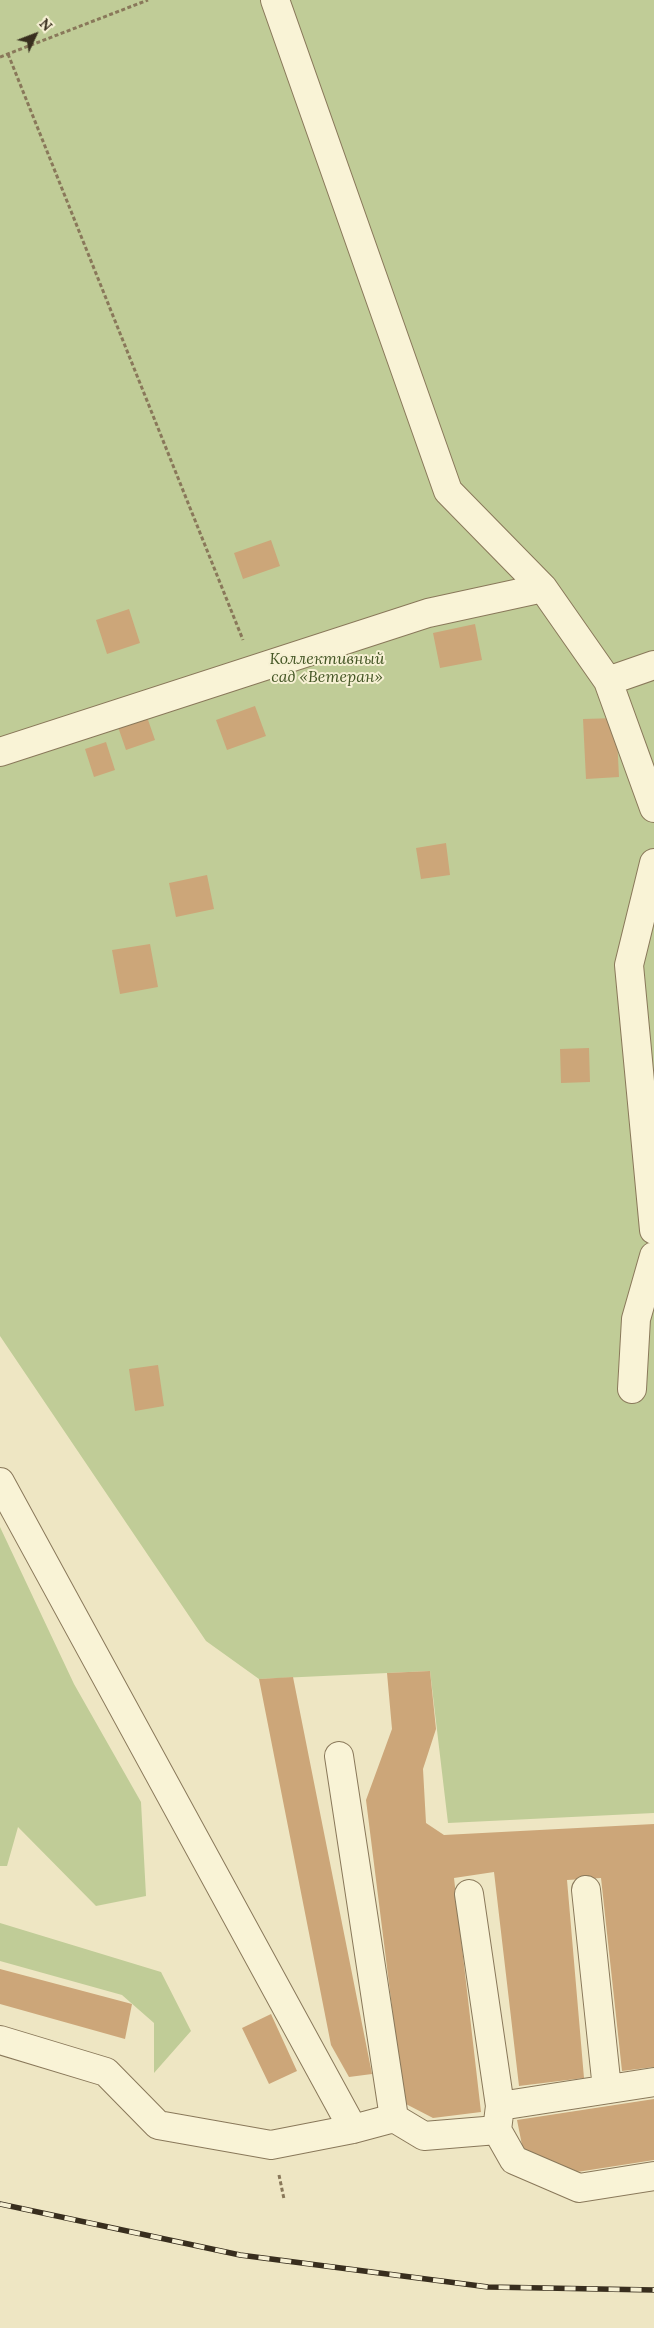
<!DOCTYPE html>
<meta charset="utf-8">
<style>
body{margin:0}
#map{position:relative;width:654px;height:2328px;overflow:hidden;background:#eee6c3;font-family:Lora,serif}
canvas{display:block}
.north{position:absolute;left:10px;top:10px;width:50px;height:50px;-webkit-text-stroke:4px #f6f0d3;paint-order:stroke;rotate:47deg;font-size:14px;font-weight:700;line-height:20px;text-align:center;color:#382e1e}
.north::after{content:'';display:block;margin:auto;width:18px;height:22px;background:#382e1e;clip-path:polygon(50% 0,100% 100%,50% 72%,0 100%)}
</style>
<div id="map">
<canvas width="654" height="2328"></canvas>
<div class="north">N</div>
</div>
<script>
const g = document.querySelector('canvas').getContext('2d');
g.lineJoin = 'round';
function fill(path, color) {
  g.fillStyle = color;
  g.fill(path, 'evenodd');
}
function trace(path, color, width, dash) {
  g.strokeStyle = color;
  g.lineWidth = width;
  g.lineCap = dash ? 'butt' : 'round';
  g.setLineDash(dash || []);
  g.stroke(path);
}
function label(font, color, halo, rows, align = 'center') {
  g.font = font + ' Lora,serif';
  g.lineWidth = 4;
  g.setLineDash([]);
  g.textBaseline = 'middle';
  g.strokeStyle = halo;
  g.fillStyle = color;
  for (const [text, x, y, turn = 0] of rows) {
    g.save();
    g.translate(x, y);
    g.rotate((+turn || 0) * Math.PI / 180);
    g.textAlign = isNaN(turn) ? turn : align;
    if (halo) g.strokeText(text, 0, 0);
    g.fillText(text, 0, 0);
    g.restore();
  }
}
const green = new Path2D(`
 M0 0H654V1813L448 1823 430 1671 259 1679 206 1641 0 1336Z
 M0 1527 74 1684 141 1802 146 1896 96 1906 18 1827 7 1866H0Z
 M0 1923 161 1972 191 2031 154 2073V2023L122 1995 0 1961Z`);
const building = new Path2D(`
 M271 540 280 566 243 579 234 553Z
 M129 609 140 643 107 654 96 620Z
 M475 624 482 660 440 668 433 633Z
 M255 706 266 736 227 750 216 720Z
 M146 714 155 740 126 750 117 724Z
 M616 718 619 777 586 779 583 719Z
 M106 742 115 770 94 777 85 749Z
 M446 843 450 875 421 879 416 848Z
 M207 875 214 909 176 917 169 883Z
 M150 944 158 987 120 994 112 950Z
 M589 1048 590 1082 561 1083 560 1049Z
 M158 1365 164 1406 135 1411 129 1369Z
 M430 1671 436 1729 423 1769 426 1823 444 1835 654 1824V2067L622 2071 601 1878 567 1880 584 2078 519 2086 494 1872 454 1878 481 2112 433 2118 404 2103 366 1800 392 1729 387 1673Z
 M293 1677 372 2074 349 2077 331 2045 259 1679Z
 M0 1969 132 2004 125 2039 0 2004Z
 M271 2014 297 2071 269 2084 242 2028Z
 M654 2099V2160L577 2172 523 2150 517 2120Z`);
const path = new Path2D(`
 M8 54 243 640
 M0 57 148 0
 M279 2175 284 2199`);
const minor = new Path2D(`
 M275 0 448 491 543 588 608 681 654 808
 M608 681 654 665
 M0 752 428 613 543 588
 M654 863 629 965 654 1230
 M632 1389 636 1319 654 1256
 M0 1482 353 2129
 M339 1756 394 2118
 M586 1890 607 2089
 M469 1894 500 2106
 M0 2040 106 2072 158 2125 271 2145 353 2129 394 2118 424 2136 497 2130 500 2106 654 2082
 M497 2130 514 2160 579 2188 654 2176`);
const rail = new Path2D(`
 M0 2204 240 2255 488 2287 654 2290`);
const parkNames = [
 ["Коллективный",327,659],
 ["сад «Ветеран»",327,677]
];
fill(green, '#c0cc97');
fill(building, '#cca679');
trace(minor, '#89785a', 30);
trace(path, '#89785a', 3, [4, 2.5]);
trace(minor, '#f9f3d6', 28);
trace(rail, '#382e1e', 5.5);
trace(rail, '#f6f0d3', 4, [11]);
label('italic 16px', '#435524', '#f6f0d3', parkNames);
</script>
